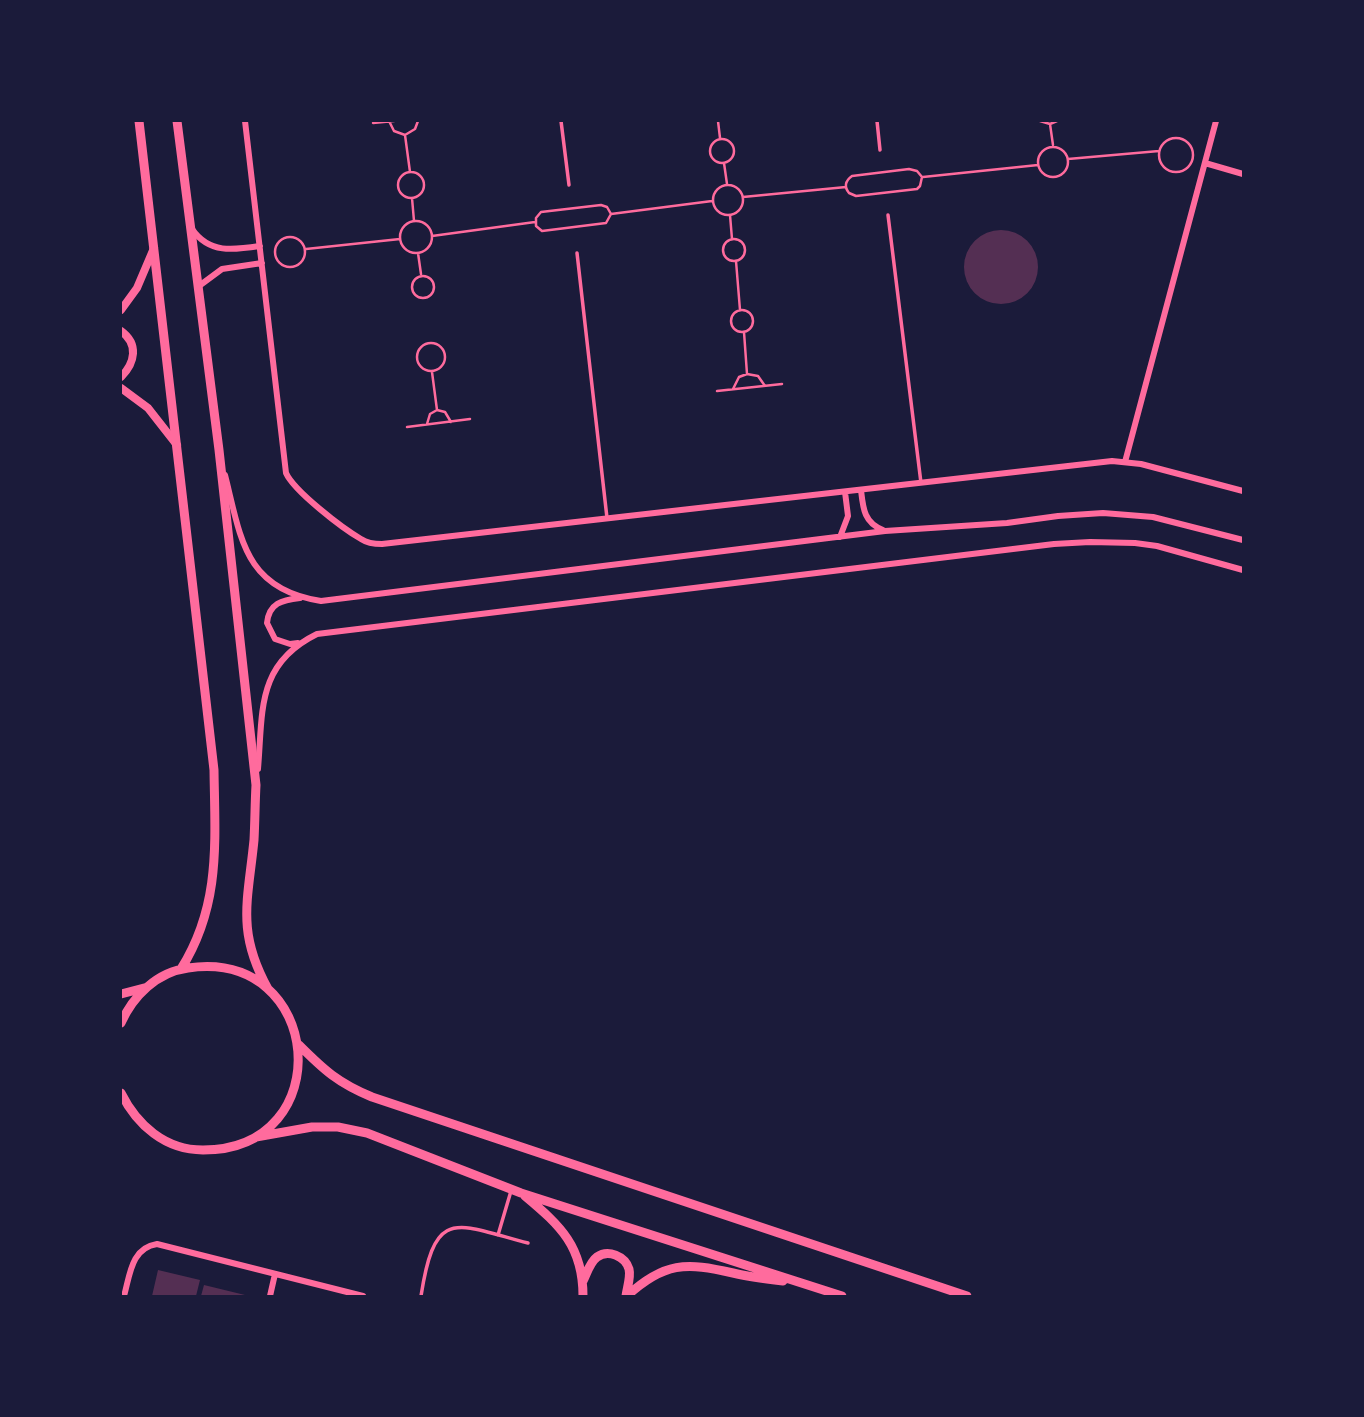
<!DOCTYPE html>
<style>
body{margin:0}
#map{position:relative;width:1364px;height:1417px;overflow:hidden;background:#1b1b3a;font-family:"Times New Roman",serif}
canvas{display:block}
.frame{position:absolute;inset:0;border:122px solid #1b1b3a;pointer-events:none}
</style>
<div id="map">
<canvas width="1364" height="1417"></canvas>
<div class="frame"></div>
</div>
<script>
const g = document.querySelector('canvas').getContext('2d');
g.lineJoin = 'round';
function fill(path, color) {
  g.fillStyle = color;
  g.fill(path, 'evenodd');
}
function trace(path, color, width, dash) {
  g.strokeStyle = color;
  g.lineWidth = width;
  g.lineCap = dash ? 'butt' : 'round';
  g.setLineDash(dash || []);
  g.stroke(path);
}
const building = new Path2D(`
 M964 267a37 37 0 1 1 74 0a37 37 0 1 1-74 0Z
 M158 1270 200 1280 196 1296H152Z
 M204 1285 245 1295V1296H201Z`);
const path = new Path2D(`
 M389 121 394 131 405 135 415 129 418 121
 M718 121 720 138
 M1040 121 1050 124 1057 121
 M373 123 394 121
 M1050 124 1053 145
 M405 135 410 172
 M1159 155a17 17 0 1 1 34 0a17 17 0 1 1-34 0Z
 M710 151a12 12 0 1 1 24 0a12 12 0 1 1-24 0Z
 M1038 162a15 15 0 1 1 30 0a15 15 0 1 1-30 0Z
 M1068 159 1159 151
 M724 163 727 184
 M909 169 917 171 922 177 920 186 917 189 856 196 849 193C844 187 845 181 852 176Z
 M398 185a13 13 0 1 1 26 0a13 13 0 1 1-26 0Z
 M923 177 1038 165
 M713 200a15 15 0 1 1 30 0a15 15 0 1 1-30 0Z
 M743 197 846 187
 M412 198 414 221
 M601 205 607 207 611 214 606 223 542 231 536 226V218L541 212Z
 M611 214 712 201
 M730 215 732 239
 M400 237a16 16 0 1 1 32 0a16 16 0 1 1-32 0Z
 M432 236 535 222
 M275 252a15 15 0 1 1 30 0a15 15 0 1 1-30 0Z
 M723 250a11 11 0 1 1 22 0a11 11 0 1 1-22 0Z
 M306 249 400 239
 M418 253 421 274
 M736 261 740 310
 M412 287a11 11 0 1 1 22 0a11 11 0 1 1-22 0Z
 M731 321a11 11 0 1 1 22 0a11 11 0 1 1-22 0Z
 M744 332 747 374
 M417 357a14 14 0 1 1 28 0a14 14 0 1 1-28 0Z
 M432 372 437 410
 M733 389 739 377 747 374 758 376 765 386
 M717 391 782 384
 M427 424 430 414 437 410 445 412 451 422
 M407 427 470 419`);
const service = new Path2D(`
 M561 121 569 185
 M877 121 880 150
 M888 215 921 483
 M577 253 607 518
 M498 1235 511 1191
 M421 1296C435 1206 455 1224 528 1243`);
const minor = new Path2D(`
 M245 121 286 473C294 491 342 528 361 539 367 543 374 544 382 544L1112 461 1141 464 1243 491
 M1205 163 1243 174
 M192 229C209 254 234 250 260 246
 M199 286 222 269 262 263
 M1125 462 1216 121
 M225 475C241 538 244 589 321 601L885 531 1007 523 1058 516 1103 513 1153 517 1243 540
 M861 490C863 508 864 523 883 530
 M840 537 848 516 845 492
 M298 643 290 644 275 639 267 623C269 603 282 600 300 598
 M258 769C263 711 256 664 317 634L1054 544 1090 542 1135 543 1157 546 1243 570
 M124 1296C130 1275 131 1248 157 1244L363 1296
 M270 1296 275 1274`);
const tertiary = new Path2D(`
 M121 310 137 288 154 248
 M121 331C139 344 135 363 121 377
 M121 388 148 408 177 445`);
const secondary = new Path2D(`
 M139 121 214 770C215 843 221 905 181 969
 M177 121 219 450 256 785C255 803 255 821 254 840 248 901 236 931 268 989
 M121 994 144 988
 M121 1023C133 996 157 972 188 968 324 948 340 1150 203 1150 165 1150 137 1125 121 1093
 M299 1045C324 1070 338 1083 372 1097L967 1296
 M256 1137 312 1127H338L367 1133 521 1193 842 1296
 M525 1196C561 1226 583 1247 583 1296
 M583 1281C587 1273 590 1262 597 1257 608 1249 625 1256 629 1269 631 1277 627 1288 626 1296
 M627 1296C664 1262 686 1262 733 1273 749 1277 766 1279 783 1281`);
fill(building, '#542f53');
trace(path, '#ff6b9d', 2.5);
trace(service, '#ff6b9d', 3.5);
trace(minor, '#ff6b9d', 6);
trace(tertiary, '#ff6b9d', 8);
trace(secondary, '#ff6b9d', 9);
</script>
